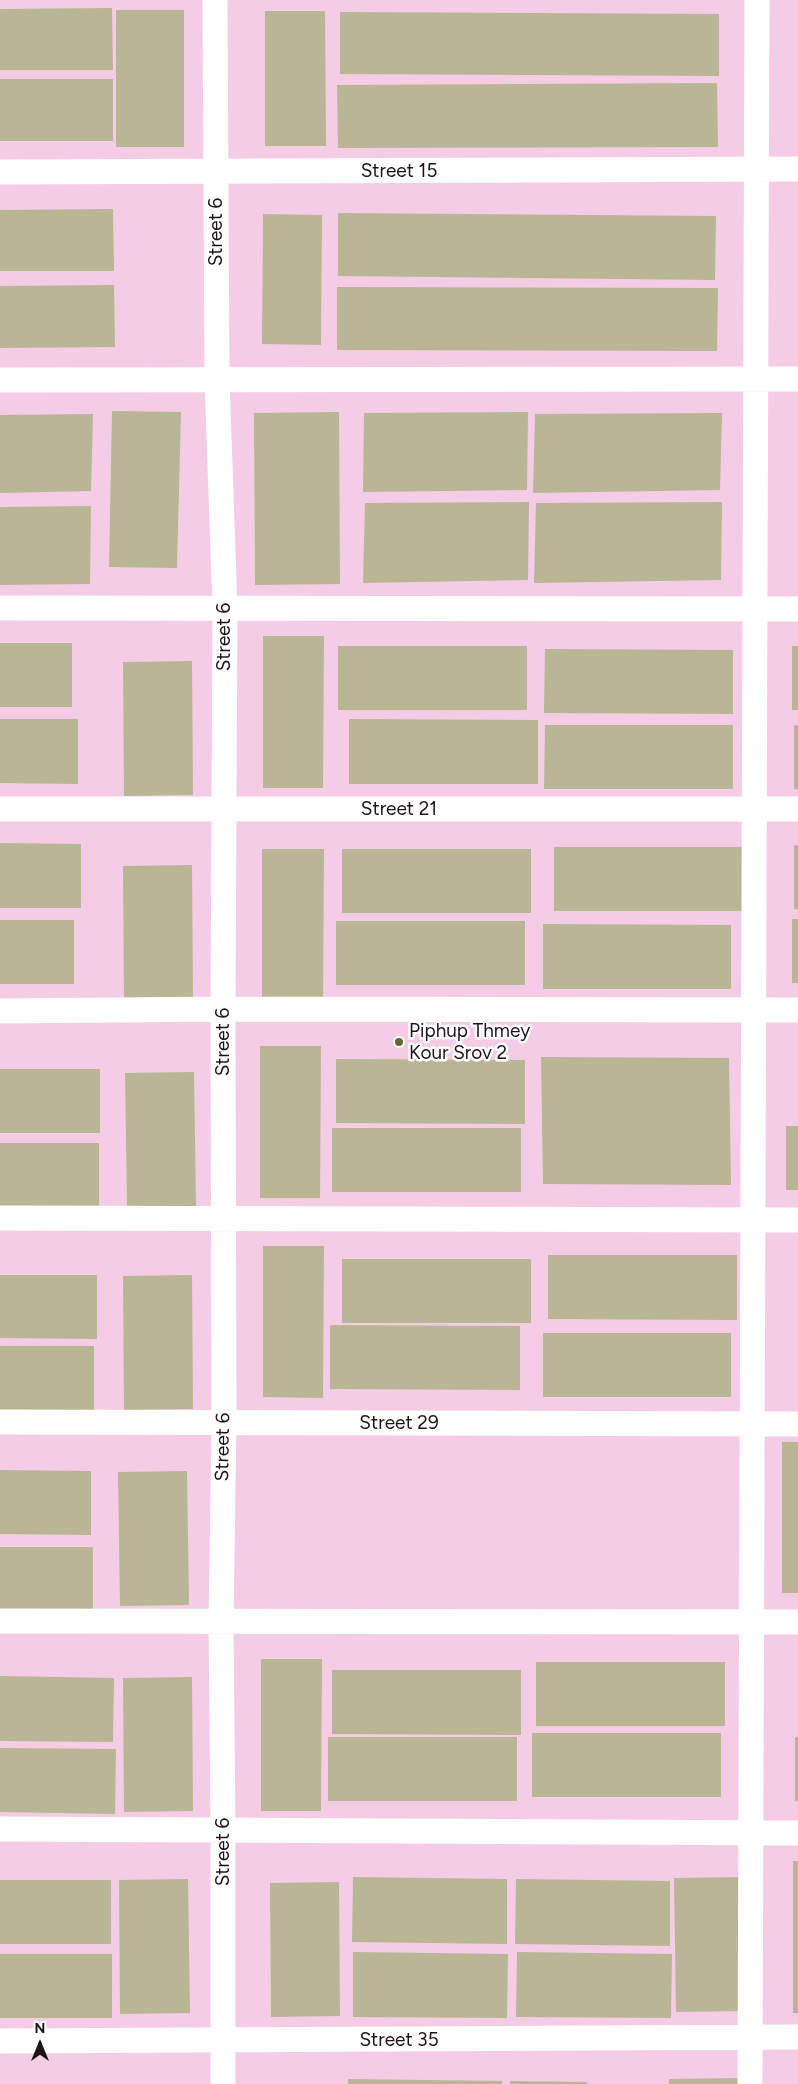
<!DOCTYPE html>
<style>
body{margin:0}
#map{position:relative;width:798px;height:2084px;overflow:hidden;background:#fbdaee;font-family:Figtree,sans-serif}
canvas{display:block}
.north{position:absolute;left:15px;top:2019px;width:50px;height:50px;-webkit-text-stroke:4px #fff;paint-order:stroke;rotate:0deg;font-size:14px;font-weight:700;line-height:20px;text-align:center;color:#1e121a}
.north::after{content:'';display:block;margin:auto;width:18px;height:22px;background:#1e121a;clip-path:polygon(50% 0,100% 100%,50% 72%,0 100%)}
</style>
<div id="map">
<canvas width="798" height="2084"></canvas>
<div class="north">N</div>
</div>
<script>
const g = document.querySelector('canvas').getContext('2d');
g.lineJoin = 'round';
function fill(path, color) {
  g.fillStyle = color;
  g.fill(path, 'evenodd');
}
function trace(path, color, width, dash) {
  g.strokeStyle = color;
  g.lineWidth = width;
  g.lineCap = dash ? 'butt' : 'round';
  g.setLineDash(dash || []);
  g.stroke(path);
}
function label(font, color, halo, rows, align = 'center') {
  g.font = font + ' Figtree,sans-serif';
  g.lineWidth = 5;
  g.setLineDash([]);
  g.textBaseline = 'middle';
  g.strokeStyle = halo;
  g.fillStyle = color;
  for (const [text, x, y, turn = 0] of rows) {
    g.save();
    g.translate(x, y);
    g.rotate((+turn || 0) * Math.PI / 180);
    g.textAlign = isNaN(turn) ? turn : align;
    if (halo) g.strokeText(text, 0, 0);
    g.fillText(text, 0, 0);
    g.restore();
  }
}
const built = new Path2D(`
 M0 0H798V2084H0Z`);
const building = new Path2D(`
 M112 8 113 70H0V9Z
 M116 10H184V147H116Z
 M265 11H325L326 146H265Z
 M340 12 719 14V76L340 74Z
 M0 79H113V141H0Z
 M717 83 718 147 338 148 337 85Z
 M113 209 114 271H0V210Z
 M338 213 716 216 715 280 338 276Z
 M263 214 322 215 321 345 262 344Z
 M114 285 115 347 0 348V286Z
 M337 287 718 288 717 351 337 350Z
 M112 411 181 412 177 568 109 567Z
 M339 412 340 584 255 585 254 413Z
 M528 412 527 490 363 492 364 413Z
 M722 413 720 490 533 493 535 414Z
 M93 414 91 491 0 493V415Z
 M529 502 528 580 363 583 365 503Z
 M722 502 721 580 534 583 536 503Z
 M91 506 90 584 0 585V507Z
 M263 636H324L323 788H263Z
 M0 643H72V707H0Z
 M338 646H527V710H338Z
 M792 646H798V710H792Z
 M545 649 733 650V714L544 713Z
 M192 661 193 795 124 796 123 662Z
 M0 719H78V784L0 783Z
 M349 719 538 720V784H349Z
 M545 725H733V789H544Z
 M794 725H798V789H794Z
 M0 843 81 844V908H0Z
 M794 845H798V909H794Z
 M554 847H743L742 911H554Z
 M262 849H324L323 1001 262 1000Z
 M342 849H531V913H342Z
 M192 865 193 999 124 1000 123 866Z
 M792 919H798V983H792Z
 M0 920H74V984H0Z
 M336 921H525V985H336Z
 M543 924 731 925V989H543Z
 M260 1046H321L320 1198H260Z
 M541 1057 729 1058 731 1185 543 1184Z
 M336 1059 525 1060V1124L336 1123Z
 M0 1069H100V1133H0Z
 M194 1072 196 1206 127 1207 125 1073Z
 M786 1126H798V1190H786Z
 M332 1128H521V1192H332Z
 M0 1143H99V1207H0Z
 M263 1246H324L323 1398 263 1397Z
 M548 1255H737V1320L548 1319Z
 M342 1259H531V1323H342Z
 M0 1275H97V1339L0 1338Z
 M192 1275 193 1409 124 1410 123 1276Z
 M330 1325 520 1326V1390L330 1389Z
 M543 1333H731V1397H543Z
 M0 1346H94V1410H0Z
 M782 1442H798V1593H782Z
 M0 1470 91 1471V1535L0 1534Z
 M187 1471 189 1605 120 1606 118 1472Z
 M0 1547H93V1611H0Z
 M261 1659H322L321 1811H261Z
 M536 1662H725V1726H536Z
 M332 1670H521V1735L332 1734Z
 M0 1676 114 1678 113 1742 0 1741Z
 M192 1677 193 1811 124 1812 123 1678Z
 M532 1733H721V1797H532Z
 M328 1737H517V1801H328Z
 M795 1737H798V1801H795Z
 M0 1748 116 1749 115 1814 0 1812Z
 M793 1861H798V2013H793Z
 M353 1877 507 1879V1944L352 1942Z
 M743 1877 745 2011 676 2012 674 1878Z
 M188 1879 190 2013 120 2014 119 1880Z
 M516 1879 670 1881V1946L515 1944Z
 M0 1880H111V1944H0Z
 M339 1882 340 2016 271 2017 270 1883Z
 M353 1952 508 1954 507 2018 353 2017Z
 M517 1952 672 1954 671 2018 516 2017Z
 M0 1954H112V2018H0Z
 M738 2078V2084H669V2079Z
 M348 2079 502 2081V2084H348Z
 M510 2081 587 2082V2084H510Z`);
const minor = new Path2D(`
 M215 0 217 380 225 608 223 1009 224 1423 221 1622 223 1830V2084
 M0 172 798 169
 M0 380 798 379
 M0 608 798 609
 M0 809H798
 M0 1011 223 1009 798 1010
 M0 1218 798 1220
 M0 1422 798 1424
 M0 1621 798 1622
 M0 1829 798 1833
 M0 2041 798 2037
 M750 2084 757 0`);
const markers = [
 [399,1042,5,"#6a6632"]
];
const streetNames = [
 ["Street 15",399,171],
 ["Street 6",216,232,-90],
 ["Street 6",224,637,-90],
 ["Street 21",399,809],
 ["Street 6",223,1042,-90],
 ["Street 29",399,1423],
 ["Street 6",223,1447,-89],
 ["Street 6",223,1852,-90],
 ["Street 35",399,2040]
];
const poiNames = [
 ["Piphup Thmey",409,1031],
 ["Kour Srov 2",409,1053]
];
fill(built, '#f4cce5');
fill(building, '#b8b695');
trace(minor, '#fff', 25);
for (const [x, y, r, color] of markers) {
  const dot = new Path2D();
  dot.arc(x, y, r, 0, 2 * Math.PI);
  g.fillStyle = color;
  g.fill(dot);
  trace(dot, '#fff', 2);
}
label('19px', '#1e121a', '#fff', streetNames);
label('19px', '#1e121a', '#fff', poiNames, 'left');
</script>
